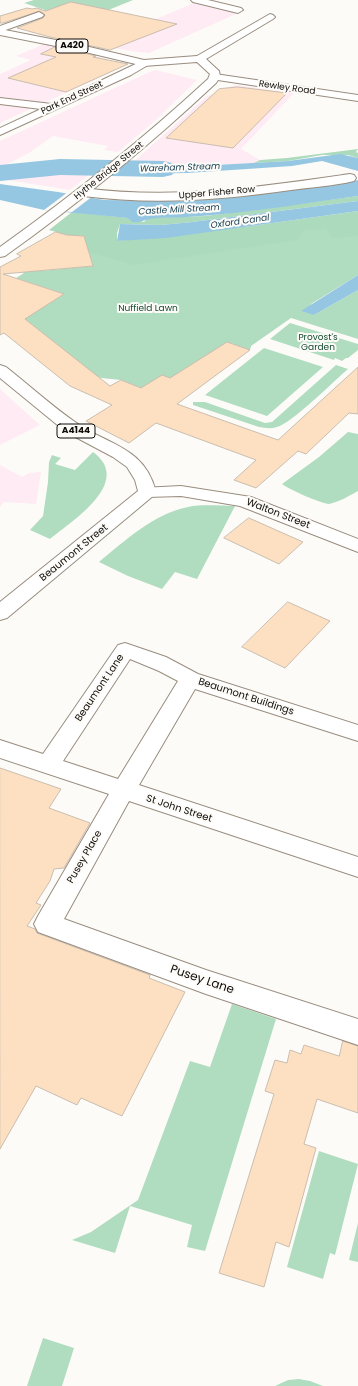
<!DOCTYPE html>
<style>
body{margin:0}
canvas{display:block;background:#fdfbf8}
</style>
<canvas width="358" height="1386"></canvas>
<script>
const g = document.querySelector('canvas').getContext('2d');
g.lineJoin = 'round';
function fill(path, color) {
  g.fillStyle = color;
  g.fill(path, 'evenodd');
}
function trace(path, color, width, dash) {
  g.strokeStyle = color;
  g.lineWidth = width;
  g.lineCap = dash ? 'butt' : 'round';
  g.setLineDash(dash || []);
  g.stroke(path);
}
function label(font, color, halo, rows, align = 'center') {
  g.font = font + ' Poppins,sans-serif';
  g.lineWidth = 4;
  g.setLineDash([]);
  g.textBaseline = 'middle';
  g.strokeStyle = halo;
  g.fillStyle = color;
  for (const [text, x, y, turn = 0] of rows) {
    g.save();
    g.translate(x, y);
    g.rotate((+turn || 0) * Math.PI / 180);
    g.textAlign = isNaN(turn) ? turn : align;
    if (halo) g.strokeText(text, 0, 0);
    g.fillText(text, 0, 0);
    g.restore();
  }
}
const commercial = new Path2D(`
 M194 3 234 12 236 14 149 53 137 52 79 42 130 30Z
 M44 44 107 59 113 71 0 123V74L31 60 16 56Z
 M156 70 197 80 157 119 118 152 104 150 108 146 53 136 29 153 0 168V141L152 71Z
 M236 85 294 93 241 149 260 160 254 163 198 166H156L131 164 207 96 213 94 218 89H223Z
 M60 167 97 168 70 190 0 179V173Z
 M0 389 40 425 0 445Z
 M0 465 22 477 29 473 41 472 36 504 4 502 0 507Z`);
const green = new Path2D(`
 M34 0H133L74 24 34 14 45 10 24 3Z
 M358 217V275L311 304 314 315 358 290V339L291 318 251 346 250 350 227 342 177 382 141 388 121 380 101 378 88 373 0 317V286L50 303 64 294 16 278 24 273 19 271H40L93 266 84 236 117 244Z
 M290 323 358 344V350L348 358H346L342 361 335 358 334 360 270 339Z
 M264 348 323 367 267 416 205 395Z
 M336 365 348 369C335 380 291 424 277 427 271 429 265 428 259 427L193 405V402H205L265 423 272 422Z
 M348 432 358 434V491C349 496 339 502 329 504 322 504 288 489 282 484L319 457Z
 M93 452C134 482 72 521 50 539L30 530 43 516 48 482 49 462 52 455 61 458 55 464 75 470Z
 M235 506 197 579 175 572 162 589 128 576 99 562C126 540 153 514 188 507 203 504 220 506 235 506Z
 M232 1004 276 1019 205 1251 187 1247 192 1225 130 1206 115 1253 72 1240 91 1232 138 1200 190 1061 210 1067Z
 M319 1151 358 1164 335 1255 330 1253 323 1279 287 1267Z
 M358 1223V1262L349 1260Z
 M43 1338 74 1348 62 1386H27Z
 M299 1379 310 1381 323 1386H275L288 1380Z`);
const forest = new Path2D(`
 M358 149 356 152 358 153V158L348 155H322L288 161 254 163 260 160 287 158Z
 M358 196V201L192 222 161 225 120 224 117 233V241L251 226 358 211V236L332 238 326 228 303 231 297 240 133 265 89 252 84 236 67 235 49 230 72 212 129 218 144 222 148 218 206 216Z`);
const water = new Path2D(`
 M340 154 358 158V171L322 161 292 166 187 173 143 174 128 172H92L102 164 156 166H198L288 161Z
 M358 180V196C292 205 225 217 158 218 148 218 142 223 132 222L128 218 44 210 0 200V184L58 192 104 200 171 201 202 200Z
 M358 201V211L166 238 117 241 120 224 161 225 192 222Z
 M358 275V290L314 315 301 311Z`);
const pier = new Path2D(`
 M68 192 93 196 72 212 44 210Z`);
const river = new Path2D(`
 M60 159 163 161 172 163 176 169 172 175 163 177 60 175 0 181V165Z`);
const building = new Path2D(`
 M71 2 177 24 110 50 50 37 17 28 43 18 45 15 40 11 3 23H0V16L27 8 32 9 37 8 45 11Z
 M55 47 81 52 96 56 93 57 128 64 66 92 8 78 56 57 41 54Z
 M238 87 287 93 233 148 166 138 219 89Z
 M56 232 67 235 84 236 93 266 3 274 64 294 25 319 110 386 121 380 141 388 162 375 170 378 227 342 250 350 177 404 278 440 358 367V414L349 413 306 454 298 451 256 488 234 480 256 460 156 423 129 443 86 421 112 405 70 386 4 333 0 335V267L21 256 17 254Z
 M249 518 303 542 279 564 224 538Z
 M288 602 330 621 285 668 242 647Z
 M0 768 61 789 49 808 90 823 64 868 54 869 50 881 36 903 41 905 27 926 35 929 37 933 150 975 149 978 185 992 122 1116 81 1098 77 1105 36 1086 0 1149Z
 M343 1041 358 1046V1113L317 1099 304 1144 316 1148 289 1247 276 1242 264 1287 219 1273 274 1094 265 1091 275 1060 287 1063 290 1050 301 1054 304 1045 339 1056Z`);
const street = new Path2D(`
 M191 0H208L241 8 243 10 238 13 193 2Z
 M39 12 44 15 42 17 0 32V26Z
 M144 60 148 61 149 63 148 65 131 75 0 135V128L41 109 0 104V98L52 104Z
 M215 74 358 95V101L211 79 210 77 211 75Z
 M350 174 354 175 356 178 354 181C334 186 312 187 291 190 222 200 153 205 83 196L79 195 77 192 79 189 83 188C175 200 259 187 350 174Z
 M125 643 166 657 198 674 358 725V741L195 689 139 785 358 857V877L129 801 64 919 206 970 358 1019V1045L206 994 38 932 34 924 38 916 109 794 0 758V740L43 754 118 645ZM130 659 159 671 178 681 118 779 63 761Z`);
const secondary = new Path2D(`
 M181 486 251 497 358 539V552L240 506 181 496 147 497 141 496 138 492 141 488Z`);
const primary = new Path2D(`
 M270 14 273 15 275 17 273 19 206 59 219 71 220 77 216 83C149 146 79 203 5 256L0 257V247C73 195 143 139 208 79L210 74 197 62 144 66 81 51 0 35V29L81 45 144 60 197 56Z
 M0 365 6 367C29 385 54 408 78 424 111 446 145 448 156 492L153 496 7 618 0 620V602L138 491 135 480 127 467 113 457 66 432 0 378Z`);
const shields = [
 [72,46,32],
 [76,431,38]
];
const shieldNames = [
 ["A420",72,46],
 ["A4144",76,431]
];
const farStreetnames = [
 ["Rewley Road",287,88,8],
 ["Park End Street",72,98,-25],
 ["Hythe Bridge Street",109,171,-39],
 ["Upper Fisher Row",217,193,-5]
];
const farWaternames = [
 ["Wareham Stream",180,168,-2],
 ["Castle Mill Stream",179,210,-3],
 ["Oxford Canal",240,222,-8]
];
const farParknames = [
 ["Nuffield Lawn",148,309],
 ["Provost's",318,338],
 ["Garden",318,348]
];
const streetNames = [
 ["Walton Street",278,514,21],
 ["Beaumont Street",74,553,-39],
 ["Beaumont Lane",100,688,-56],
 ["Beaumont Buildings",246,697,18],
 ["St John Street",179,809,18],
 ["Pusey Place",85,857,-60]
];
const nearStreetnames = [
 ["Pusey Lane",202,980,19]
];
fill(commercial, '#ffebf3');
fill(green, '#b0ddbf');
fill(forest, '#acdabc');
fill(water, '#96c7e2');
fill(pier, '#fdfbf8');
fill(river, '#96c7e2');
fill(building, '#fce0c1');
trace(building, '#cabdaf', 1);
trace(street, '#998d7f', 2);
trace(secondary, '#998d7f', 2);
trace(primary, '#998d7f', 2);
fill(street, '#fff');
fill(secondary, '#fff');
fill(primary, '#fff');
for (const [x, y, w] of shields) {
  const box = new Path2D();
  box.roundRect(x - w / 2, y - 7, w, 14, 3);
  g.fillStyle = '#fdfbf8';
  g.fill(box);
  trace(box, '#0f0b07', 1);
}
label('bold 9px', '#0f0b07', null, shieldNames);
label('9px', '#0f0b07', '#fdfbf8', farStreetnames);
label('italic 9px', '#174054', '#fdfbf8', farWaternames);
label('9px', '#13492d', '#fdfbf8', farParknames);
label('10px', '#0f0b07', '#fdfbf8', streetNames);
label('12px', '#0f0b07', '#fdfbf8', nearStreetnames);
</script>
